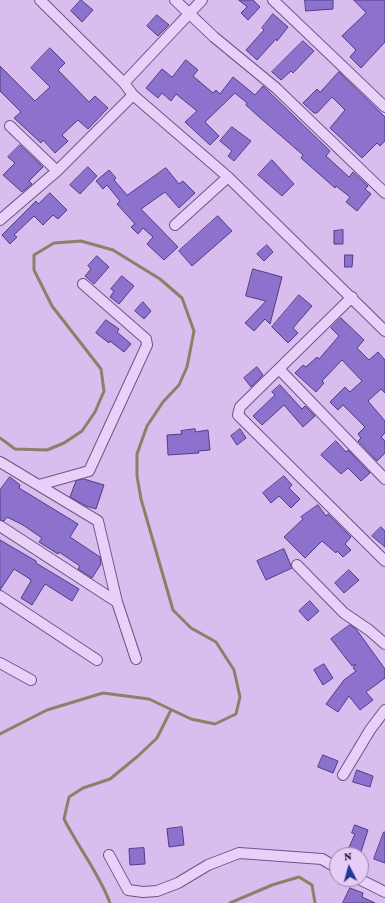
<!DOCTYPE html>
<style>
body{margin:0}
#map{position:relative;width:385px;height:903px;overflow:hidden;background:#d9bdee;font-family:"Crimson Pro",serif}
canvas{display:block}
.north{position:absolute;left:329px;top:847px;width:40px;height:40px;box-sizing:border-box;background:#e5cdf6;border:1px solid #9886a9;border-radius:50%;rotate:354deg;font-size:11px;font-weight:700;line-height:16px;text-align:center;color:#251b35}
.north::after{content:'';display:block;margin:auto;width:14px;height:18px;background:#253496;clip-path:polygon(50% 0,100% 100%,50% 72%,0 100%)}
</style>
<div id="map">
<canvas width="385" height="903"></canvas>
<div class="north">N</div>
</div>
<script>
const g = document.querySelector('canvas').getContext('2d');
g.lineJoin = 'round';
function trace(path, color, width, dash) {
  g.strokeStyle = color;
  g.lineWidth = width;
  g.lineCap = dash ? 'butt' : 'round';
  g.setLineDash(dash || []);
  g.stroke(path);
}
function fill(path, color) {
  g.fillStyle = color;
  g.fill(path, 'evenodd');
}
const stream = new Path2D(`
 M0 438 15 449 47 450 64 443 82 431 95 412 104 391 101 369 52 306 34 270V255L54 243 81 241 113 250 160 279 182 298 194 331 187 367 179 385 163 402 147 426 137 454V476L141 499 173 610 191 628 216 642 234 670 240 697 236 714 215 724 191 719 149 699 103 693 47 710 0 734
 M110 903C99 873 78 847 64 819L69 797 83 788 110 779 138 756 157 738 171 710
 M230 903 272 885 299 877 312 885 315 903`);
const building = new Path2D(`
 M81 0 93 10 82 22 71 11Z
 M239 0H253L260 7 248 20 241 13 247 7Z
 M305 0H333V9L306 11Z
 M354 0H385V42L361 68 350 57 356 50 342 36 366 13Z
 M273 14 288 27 277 41 276 39 257 60 246 50 264 30 262 28Z
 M157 15 169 25 158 36 147 26Z
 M303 41 314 51 293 73 291 71 281 80 272 72Z
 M50 48 65 63 58 70 89 102 95 96 108 108 88 129 78 120 62 135 68 141 55 153 43 140 41 143 14 118 21 112 0 91V66L35 101 50 87 31 68Z
 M186 60 198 70 193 76 213 93 216 90 220 94 233 77 255 95 263 86 330 151 326 156 349 177 353 172 368 186 365 189 371 194 357 211 346 202 350 197 336 186 335 188 301 158 303 155 258 116 246 105 247 103 235 93 205 122 219 136 210 145 185 122 197 111 176 94 171 101 162 93 158 98 146 88 162 69 172 77Z
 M339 72 385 117V141L380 146 377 143 362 158 330 128 345 110 332 97 317 113H314L303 103 317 89 320 92Z
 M232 127 251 141 234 161 228 156 232 151 220 141Z
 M20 145 43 167 29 181 32 184 22 192 3 175 15 163 8 157Z
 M272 160 294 184 282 196 258 175Z
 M88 167 97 176 80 194 70 185Z
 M166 168 179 184 183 181 195 193 179 208 165 192 141 209 178 247 164 260 147 244 153 237 143 228 138 234 131 227 135 224 117 204 120 201 107 185 103 189 96 181 109 170 116 178 114 180 127 195Z
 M50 193 67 210 58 219 53 215 43 225 34 216 14 235 17 237 10 244 2 235 36 201 38 204Z
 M218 216 232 231 192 266 179 251Z
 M343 230V244H334V231Z
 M267 245 273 252 264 261 257 254Z
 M345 255H353L352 267H345Z
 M97 256 109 267 94 284 85 276 91 269 88 266Z
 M253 269 282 277 270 324 265 319 254 331 245 323 266 301 246 296Z
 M122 276 134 286 119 304 110 297 114 291 111 289Z
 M299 295 312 306 293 328 298 333 288 343 272 327Z
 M143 302 151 311 144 319 135 311Z
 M341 318 364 340 357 348 369 360 378 352 385 360V393L381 389 368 401 385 421V433L381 437 385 441V453L377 461 358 441 361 438 358 434 365 427 343 405 338 410 330 402 345 387 350 392 362 381 342 360 322 381 324 383 316 392 295 373 303 365 306 367 317 357 319 359 339 336 331 328Z
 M106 320 119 329 117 332 131 344 124 352 110 341 109 343 96 333Z
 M257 367 263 375 251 387 244 378Z
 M280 385 302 409 305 406 315 416 303 427 284 405 262 425 253 416 275 395 272 392Z
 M195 429 196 432 208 430 210 450 198 451 199 453 168 455 167 435 182 434 181 431Z
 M240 429 246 438 237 445 231 436Z
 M336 441 346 452 348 450 370 473 361 481 348 468 341 474 321 455Z
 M284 476 292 485 289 488 300 499 291 508 279 496 271 503 263 493Z
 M10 477 20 485 19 488 78 524 70 537 100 557 101 564 92 578 78 569 80 566 59 552 58 554 39 542 42 538 23 525 7 517 4 521 0 520V490Z
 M84 479 104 485 96 509 86 506 70 497 76 481Z
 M318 505 326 516 328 514 351 537 345 544 351 550 343 557 337 551 336 553 322 541 305 558 284 537 303 519 301 517Z
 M381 527 385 531V547L372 536Z
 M0 540 36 561V563L79 589 72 601 45 584 32 605 21 598 31 581 30 579 14 569 0 590Z
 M284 549 292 568 266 580 257 561Z
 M349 570 359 580 344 593 335 583Z
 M310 601 319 611 308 621 299 611Z
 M350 625 356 629 385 669V678L366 692 373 700 360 710 349 696 338 712 326 704 344 680 356 671 353 668 356 664 352 666 331 639Z
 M324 664 333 678 323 685 314 670Z
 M323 755 338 761 333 773 318 767Z
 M357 770 373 776 370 787 353 782Z
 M355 825 368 830 360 855 347 852 355 834 352 833Z
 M182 827 184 845 169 847 167 829Z
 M384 832H385V863L374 859Z
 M144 848 145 864 130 865 129 849Z
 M350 888 363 893 362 897 375 903H343Z`);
const street = new Path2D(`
 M40 0 124 83 133 95 228 177 385 331
 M175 0 214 37 276 88 385 193
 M273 0 385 107
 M124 83 202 0
 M10 126 57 171
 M0 220 57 171 133 95
 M175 225 228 177
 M352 297 240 407 238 415 385 561
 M279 369 385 479
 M0 462 98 521 117 602 136 659
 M39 485 89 471 147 345 146 339 83 284
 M0 526 117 602
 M297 565 344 613 369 630 385 644
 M0 596 97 660
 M0 663 31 680
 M343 775 370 730 385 710
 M109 855 128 890 143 892 157 891 178 883 208 865 239 853 322 859 337 868
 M359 879 385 892`);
trace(stream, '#8d7f68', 3);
fill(building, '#8d72cd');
trace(building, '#503c86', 1);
trace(street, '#6a5686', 12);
trace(street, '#e8d0f9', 10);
</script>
